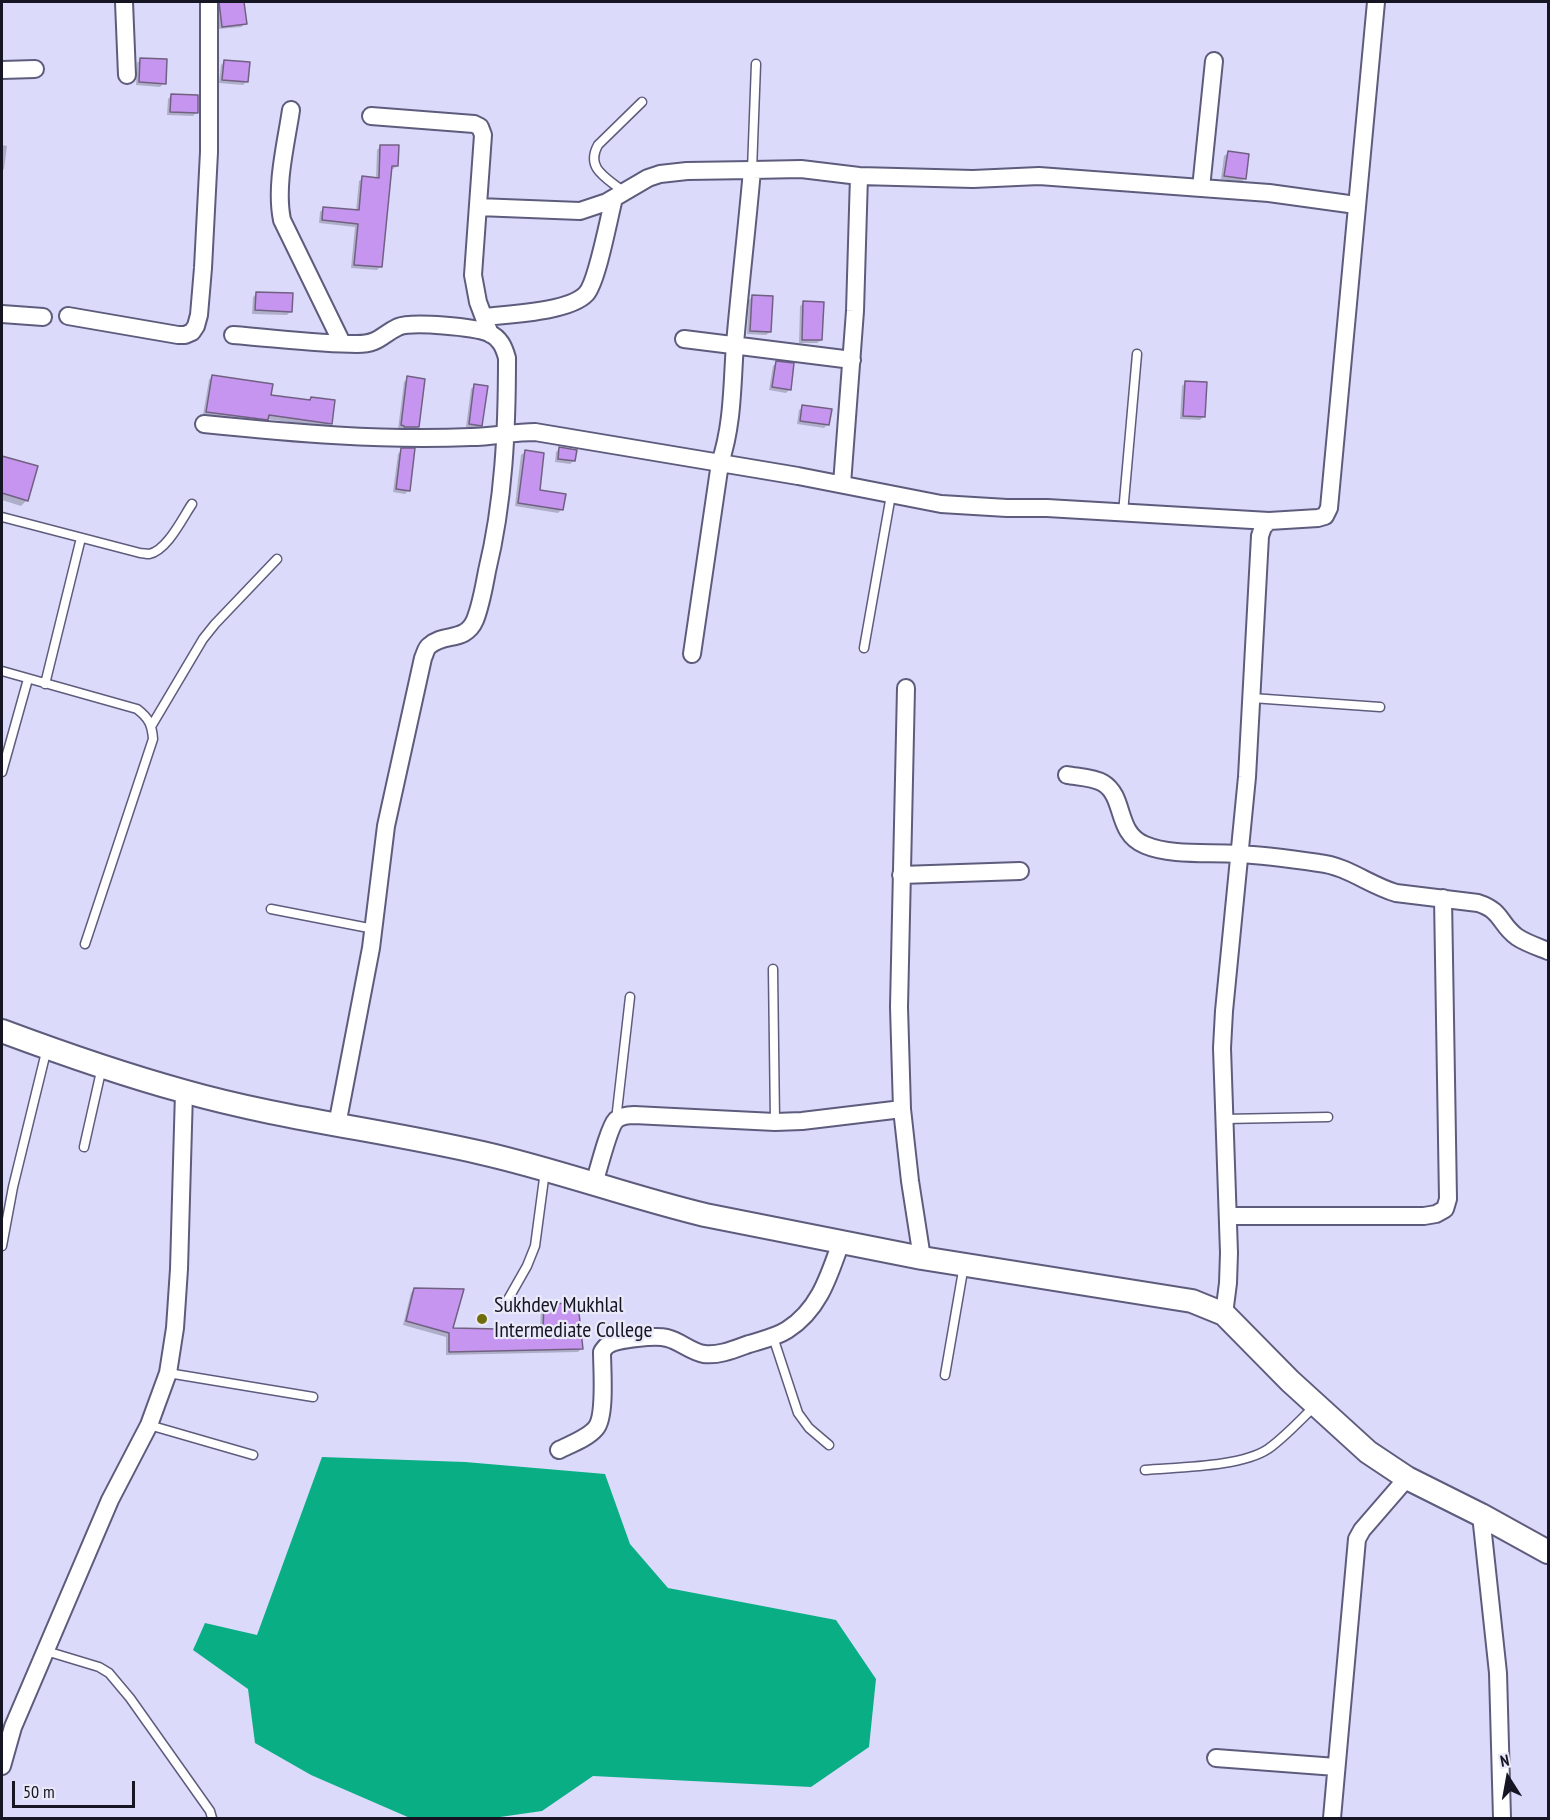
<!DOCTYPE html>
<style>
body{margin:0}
#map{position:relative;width:1550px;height:1820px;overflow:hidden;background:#dbdafa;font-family:"PT Sans Narrow",sans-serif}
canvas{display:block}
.frame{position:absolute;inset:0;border:3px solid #161523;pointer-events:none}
.north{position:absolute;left:1478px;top:1748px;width:60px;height:60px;-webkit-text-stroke:4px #eae9f9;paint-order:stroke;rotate:349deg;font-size:16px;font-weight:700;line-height:24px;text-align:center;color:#161523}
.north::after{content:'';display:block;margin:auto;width:21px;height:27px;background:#161523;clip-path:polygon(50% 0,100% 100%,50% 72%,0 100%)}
.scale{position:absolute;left:12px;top:1781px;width:123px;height:27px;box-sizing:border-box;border:3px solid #161523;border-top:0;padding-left:8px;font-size:18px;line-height:21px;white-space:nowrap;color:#161523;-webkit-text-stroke:4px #eae9f9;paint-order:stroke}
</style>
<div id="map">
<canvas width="1550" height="1820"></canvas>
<div class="frame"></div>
<div class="north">N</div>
<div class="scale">50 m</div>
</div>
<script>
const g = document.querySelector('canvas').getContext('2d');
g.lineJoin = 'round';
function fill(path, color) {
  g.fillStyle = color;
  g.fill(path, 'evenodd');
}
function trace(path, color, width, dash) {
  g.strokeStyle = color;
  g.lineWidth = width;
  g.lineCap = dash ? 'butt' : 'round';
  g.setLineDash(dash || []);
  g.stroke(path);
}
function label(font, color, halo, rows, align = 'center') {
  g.font = font + ' "PT Sans Narrow",sans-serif';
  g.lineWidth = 4.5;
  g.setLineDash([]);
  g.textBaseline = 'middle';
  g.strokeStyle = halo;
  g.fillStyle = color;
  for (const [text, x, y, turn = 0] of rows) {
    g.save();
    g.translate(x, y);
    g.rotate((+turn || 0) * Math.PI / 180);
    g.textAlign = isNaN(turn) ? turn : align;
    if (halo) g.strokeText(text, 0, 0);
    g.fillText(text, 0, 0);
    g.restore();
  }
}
const water = new Path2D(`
 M322 1457 465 1462 605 1474 630 1544 668 1588 836 1620 876 1679 869 1747 811 1787 593 1776 542 1811 493 1818H410L311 1775 255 1743 248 1689 193 1650 205 1623 257 1635Z`);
const shadow = new Path2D(`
 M216 2H243L245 24 241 27 219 29Z
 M141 59 164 83 160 87 136 85 137 63Z
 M224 62 247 81 243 85 219 83 221 65Z
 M172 95 197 112 193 116 167 115 168 99Z
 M2 145 7 146 4 169 2 171Z
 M381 146 397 166 393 169H390L381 266 377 270 351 268 355 227 319 223 320 212 324 208 356 211 359 181 363 178 376 179 377 150Z
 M1228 153 1245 178 1241 182 1221 179 1224 156Z
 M256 294 291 311 287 315 252 314 253 297Z
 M753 296 770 332 766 335 747 334 749 300Z
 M804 303 821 340 817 343H799L800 306Z
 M776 363 790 389 786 393 769 390 773 366Z
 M212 376 270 396 308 402 311 399 333 402 330 424 327 427 267 419 263 423 203 415 209 380Z
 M408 378 418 427 414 430H401V429H398L404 382Z
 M1186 382 1204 416 1200 420 1180 419 1182 386Z
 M475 385 481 425 477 429 466 427 471 389Z
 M803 407 828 424 824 428 797 424 799 410Z
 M560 448 574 461 570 464 555 462 556 452Z
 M402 450 409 490 405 494 393 492 398 454Z
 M525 452 538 491 562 509 558 513 515 506 521 455Z
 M2 457 36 467 27 500 21 506 2 500Z
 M415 1289 451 1330 540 1332 541 1308 544 1304 582 1348 578 1352 446 1355V1337L403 1325 411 1293Z`);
const building = new Path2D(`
 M219 2H244L247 24 222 27Z
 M140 58 167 59 166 84 139 82Z
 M224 60 250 62 248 82 222 80Z
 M171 94 198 95V113L170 112Z
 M380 145H399L398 166H392L382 267 354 265 358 224 322 220 323 207 359 210 362 176 379 178Z
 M1228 151 1249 154 1246 179 1224 176Z
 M256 292 293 293 292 312 255 310Z
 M752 295 773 296 771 332 750 331Z
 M803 301 824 302 822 340H802Z
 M776 361 794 363 791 390 772 387Z
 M212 375 273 384 271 395 310 400 311 397 335 400 332 424 269 415 268 420 206 412Z
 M407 376 425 379 419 427H404V426L401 425Z
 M1185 381 1207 382 1205 417 1183 416Z
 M474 384 488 386 482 426 469 424Z
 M802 405 832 409 829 425 800 421Z
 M559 447 577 450 575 461 558 459Z
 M401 448H415L410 491 396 489Z
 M525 450 544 453 540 490 566 494 563 510 518 503Z
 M2 456 38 466 28 501 2 493Z
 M414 1288 464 1289 453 1328 543 1330 544 1303 578 1304 583 1349 449 1352V1333L406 1321Z`);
const service = new Path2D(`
 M752 170 756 64
 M624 192C607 178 585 169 598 145L642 102
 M1123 513 1137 354
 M2 517 140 553C143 553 146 554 149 554 167 551 183 517 192 504
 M864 648 891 495
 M2 671 137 709C149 718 152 725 153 739L85 944
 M45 684 81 538
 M1252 698 1380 707
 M152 725 203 639 215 624 277 559
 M2 772 28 679
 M271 909 374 929
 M773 969 775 1122
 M1224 1119 1328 1117
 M616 1120 630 997
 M84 1147 102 1067
 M2 1246 13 1187 47 1048
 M506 1303 527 1266 535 1246 545 1171
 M773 1337 798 1413 809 1428 829 1445
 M168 1373 313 1397
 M945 1375 964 1265
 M149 1425 253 1455
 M1145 1470C1179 1467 1241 1467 1268 1449 1285 1437 1300 1420 1316 1405
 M46 1651 99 1667 109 1673 130 1698 210 1811 212 1818`);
const minor = new Path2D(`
 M124 2 127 75
 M2 70 35 69
 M291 110C286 144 275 186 282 220L342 343
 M371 116 474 124 480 127 483 135 473 275 478 302 490 334
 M1201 188 1214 61
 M478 207 580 211 607 202 648 178 660 174 687 171 752 170 801 169 859 176 973 179 1039 176 1269 193 1356 205
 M2 314 43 317
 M68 316 178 335H185L192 332 196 326 199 315 203 268 209 152V2
 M484 317C509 314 569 312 586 294 597 283 609 217 614 198
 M233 335C274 338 316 344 357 344 379 344 381 335 398 327 412 321 475 327 489 333 500 338 504 347 507 358 507 430 504 501 487 571 484 587 481 605 475 620 465 643 444 632 429 646 426 648 425 654 423 658L386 826 371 948 337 1125
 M684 339 852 360
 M204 424C292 433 382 441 471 437 493 437 513 432 535 432L798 476 941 504 1007 508H1047L1269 521
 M842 484 855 311 859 176
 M692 654 720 463C733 424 732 385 735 344 740 286 747 228 752 170
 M906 688 899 1007 902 1109 910 1181 922 1258
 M1067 775C1078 777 1093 777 1103 783 1126 797 1115 833 1145 845 1171 856 1209 852 1237 854 1264 855 1292 859 1319 863 1347 866 1369 885 1396 893L1478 903C1503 911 1499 924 1517 937 1526 943 1538 947 1548 951
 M901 875 1020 871
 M594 1184C598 1171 609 1127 616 1120 621 1116 628 1115 634 1115L775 1122 802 1121 902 1109
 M1228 1216H1424L1436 1214 1445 1209 1448 1199 1443 898
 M1224 1314 1228 1283 1229 1253 1222 1048 1224 1011 1247 777 1260 536 1263 527 1269 521 1318 518 1325 516 1329 508 1376 2
 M559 1450C571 1444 588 1438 596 1428 606 1416 602 1369 602 1352 603 1350 607 1345 608 1345 617 1339 656 1335 667 1338 680 1341 691 1352 704 1354 719 1356 735 1349 749 1344 762 1340 776 1337 787 1330 819 1310 829 1276 841 1242
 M1481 1515 1498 1673 1502 1818
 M1216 1758 1336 1767
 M2 1766 13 1727 110 1500 149 1425 168 1373 175 1328 179 1269 184 1092
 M1332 1818 1357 1539 1362 1530 1407 1478`);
const secondary = new Path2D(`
 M2 1031C61 1053 121 1074 183 1091 281 1119 383 1130 482 1153 557 1170 630 1197 705 1215L922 1258 1192 1301 1224 1314 1290 1381 1368 1452 1407 1478 1481 1515 1548 1552`);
const markers = [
 [482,1319,6,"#6f6c0a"]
];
const poiNames = [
 ["Sukhdev Mukhlal",494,1306],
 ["Intermediate College",494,1331]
];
fill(water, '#0aae84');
fill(shadow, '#0003');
fill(building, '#c595ef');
trace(building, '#716081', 1.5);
trace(service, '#5e5c7d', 11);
trace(minor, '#5e5c7d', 20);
trace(secondary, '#5e5c7d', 26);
trace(service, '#fff', 8);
trace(minor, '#fff', 16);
trace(secondary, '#fff', 22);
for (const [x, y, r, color] of markers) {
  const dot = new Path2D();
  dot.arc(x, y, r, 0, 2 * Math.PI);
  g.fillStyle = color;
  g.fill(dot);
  trace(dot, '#eae9f9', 2);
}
label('22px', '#161523', '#eae9f9', poiNames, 'left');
</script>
